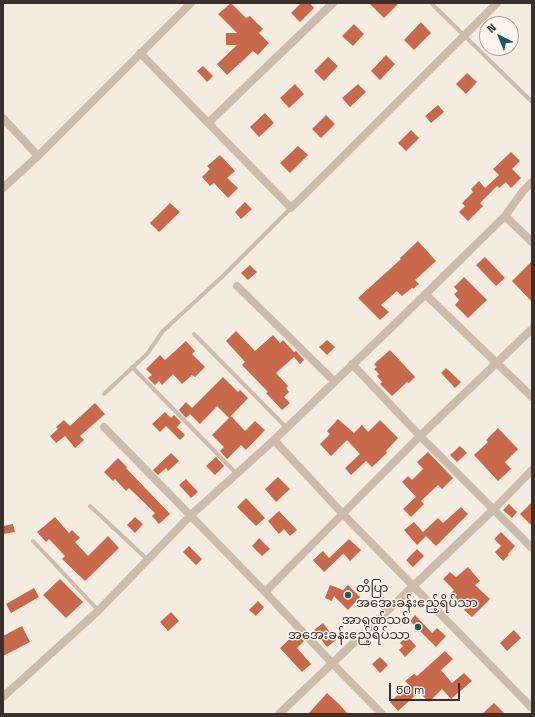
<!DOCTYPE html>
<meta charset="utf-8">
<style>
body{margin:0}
#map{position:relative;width:535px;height:717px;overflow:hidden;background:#f4ebe1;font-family:"Space Grotesk",sans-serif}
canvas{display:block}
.frame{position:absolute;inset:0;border:4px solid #3b302b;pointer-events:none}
.north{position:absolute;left:479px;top:16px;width:40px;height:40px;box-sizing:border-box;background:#fbf5ee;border:1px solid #aea6a0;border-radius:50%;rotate:317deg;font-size:11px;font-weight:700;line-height:16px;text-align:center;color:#3b302b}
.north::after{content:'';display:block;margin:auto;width:14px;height:18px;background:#1f5a5e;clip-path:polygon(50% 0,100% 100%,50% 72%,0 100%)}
.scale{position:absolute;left:389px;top:683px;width:71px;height:18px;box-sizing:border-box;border:2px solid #3b302b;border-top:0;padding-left:5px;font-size:12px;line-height:14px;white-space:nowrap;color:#3b302b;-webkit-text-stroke:3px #fbf5ee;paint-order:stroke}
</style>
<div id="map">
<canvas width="535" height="717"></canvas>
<div class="frame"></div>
<div class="north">N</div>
<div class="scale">50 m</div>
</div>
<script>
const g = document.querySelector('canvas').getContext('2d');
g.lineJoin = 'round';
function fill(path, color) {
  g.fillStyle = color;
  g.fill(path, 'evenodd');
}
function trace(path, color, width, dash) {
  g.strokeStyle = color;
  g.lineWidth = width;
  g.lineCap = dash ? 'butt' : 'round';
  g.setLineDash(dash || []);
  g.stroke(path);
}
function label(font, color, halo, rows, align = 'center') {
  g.font = font + ' "Space Grotesk","Noto Sans Myanmar",sans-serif';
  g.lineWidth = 3;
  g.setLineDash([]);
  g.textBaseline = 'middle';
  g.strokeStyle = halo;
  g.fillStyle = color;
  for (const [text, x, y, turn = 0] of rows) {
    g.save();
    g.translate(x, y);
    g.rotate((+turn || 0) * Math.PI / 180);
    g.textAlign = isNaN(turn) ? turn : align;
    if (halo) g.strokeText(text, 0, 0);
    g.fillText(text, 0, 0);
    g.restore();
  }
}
const building = new Path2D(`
 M231 3 246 18 250 16 263 29 259 33 269 43 258 55 253 51 227 75 217 64 237 45H226V33H237L218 14Z
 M301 3H310L314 8 300 22 291 13Z
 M369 3H399L384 18Z
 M421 22 431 33 414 50 404 40Z
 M354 24 364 34 353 46 342 36Z
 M386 55 395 64 380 80 371 71Z
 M328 57 338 66 324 81 314 71Z
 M203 66 213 76 207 82 197 71Z
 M467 73 477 82 466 94 456 84Z
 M295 84 304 94 289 108 280 98Z
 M358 84 366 92 350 107 342 98Z
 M438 105 444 112 431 123 425 116Z
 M265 113 274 123 259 137 250 127Z
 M326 115 335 124 321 138 312 129Z
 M411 130 419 138 406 151 398 143Z
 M298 146 308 155 290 173 280 163Z
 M511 152 520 161 512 169 521 178 511 188 506 182 499 188 497 186 480 203 483 206 468 221 459 212 465 206 462 203 473 192 471 189 479 181 485 188 499 175 493 169Z
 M220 155 235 171 227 178 238 188 228 198 214 183 210 186 202 177 210 169 207 166Z
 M245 202 252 209 241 219 235 212Z
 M170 203 180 212 159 232 150 223Z
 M418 241 436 261 415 280 419 284 413 289 412 288 402 296 397 291 381 305 389 312 380 320 358 298 401 259 400 258Z
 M485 257 505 278 496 286 476 265Z
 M532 261V302L512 281Z
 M250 265 257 272 248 280 241 273Z
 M464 277 487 300 468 318 455 305 459 300 454 294 458 291 454 287Z
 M236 331 255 351 273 335 280 343 283 340 294 352 296 351 304 360 300 364 294 357 276 373 288 386 286 388 289 392 284 397 290 403 282 410 266 393 268 392 242 365 245 362 226 341Z
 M327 340 335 347 327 355 319 347Z
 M186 341 195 351 192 354 205 367 195 377 192 375 182 384 173 374 162 385 159 381 155 385 148 378 152 375 146 369 160 355 165 360Z
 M390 350 415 377 409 383 407 382 392 396 380 384 382 382 377 376 379 374 374 369 377 367 374 364Z
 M446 368 461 382 455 388 441 373Z
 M223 377 238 392 240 390 248 398 229 418 217 406 200 424 190 414 186 418 179 410 186 402 192 408Z
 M95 403 105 414 80 436 84 440 75 448 65 436 56 443 50 436 58 429 56 427 64 420 70 426Z
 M165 412 171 418 174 415 181 422 177 427 185 435 180 440 166 426 160 432 152 424Z
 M231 416 245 431 255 421 265 430 246 450 241 445 227 459 220 451 224 447 212 435Z
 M338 419 354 433 362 425 368 432 380 420 398 438 386 451 387 453 372 467 366 461 351 475 345 468 360 454 347 440 331 456 320 444 330 434 327 431Z
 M498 428 518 449 505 462 511 469 498 481 474 455 488 442 486 440Z
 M460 446 467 453 457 462 450 455Z
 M428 452 453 478 442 489 438 485 421 501 424 504 411 517 403 509 416 497 402 482 408 476 412 480 423 469 417 462Z
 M171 453 179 461 168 471 166 468 158 475 153 470Z
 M216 457 224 466 215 475 206 466Z
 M118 458 127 467 126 468 170 514 159 524 152 516 155 513 129 488 126 491 115 479 113 481 104 472Z
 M278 477 290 489 276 502 265 489Z
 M186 479 198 492 191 498 179 485Z
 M246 498 265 518 256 526 237 507Z
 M532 502V526L520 514Z
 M509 504 517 512 512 518 503 510Z
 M461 507 468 514 436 546 426 536 417 545 404 530 414 522 423 532 438 518 443 523Z
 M279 511 297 530 290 536 284 529 279 534 268 521Z
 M55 517 69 533 72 530 80 538 75 542 88 556 108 536 119 548 85 581 62 559 65 556 49 539 46 542 37 532Z
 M135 517 143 524 135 533 127 525Z
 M13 524 15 532 3 534V526Z
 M501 532 515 546 508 554 509 555 503 561 495 552 501 546 494 539Z
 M259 538 270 549 262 556 252 546Z
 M349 539 361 550 350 561 344 554V553L324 572 313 560 323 551 329 558Z
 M189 546 202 559 196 565 183 552Z
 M417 549 424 556 413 567 406 560Z
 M468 567 480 581 475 585 490 599 472 617 464 610 466 608 451 593 454 590 443 579 450 572 456 577Z
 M60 579 83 602 66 618 43 595Z
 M330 585 343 590 348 585 360 597 348 610 334 596 332 601 325 598Z
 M34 588 39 597 11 613 6 604Z
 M258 601 264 607 256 616 249 610Z
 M171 612 179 621 168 631 160 622Z
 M415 615 432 633 437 628 446 636 436 647 410 621Z
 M323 623 336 640 327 647 314 630Z
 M22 626 30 642 3 656V636Z
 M514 630 521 638 507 651 500 643Z
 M296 633 304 641 297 648 311 664 302 672 280 648Z
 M407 636 416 646 405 657 399 650 403 646 400 643Z
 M445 651 453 659 441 670 452 683 464 673 472 681 451 699 442 689 429 702 419 692 398 711 390 702 409 685 405 681 414 674 417 676Z
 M380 657 388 665 380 673 372 664Z
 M327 693 339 704 348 714H308Z
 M494 703 505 714H482Z`);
const lane = new Path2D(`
 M431 3 532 102
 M194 334 286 427
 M132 367 236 473
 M104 394 147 354 163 331 224 275 291 208
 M90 506 148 560
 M33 541 98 610`);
const street = new Path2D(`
 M140 53 291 208 497 3
 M3 118 38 156
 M208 123 333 3
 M3 188 38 156 191 3
 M505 216 532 242
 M237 286 334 381
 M425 294 532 397
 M352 364 420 436 532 548
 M104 427 265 592 332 663 382 714
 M274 440 343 514 532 708
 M265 592 420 436 532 329
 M3 697 98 611 191 515 274 440 398 321 505 216 523 191 532 182
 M279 714 494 509 532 470`);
const markers = [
 [348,595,4,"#1f5a5e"],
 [418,627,4,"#1f5a5e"]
];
const poiNames = [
 ["တိပြာ",356,588],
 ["အအေးခန်းဧည့်ရိပ်သာ",356,603],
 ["အာရုဏ်သစ်",410,620,"right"],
 ["အအေးခန်းဧည့်ရိပ်သာ",410,635,"right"]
];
fill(building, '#c8694b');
trace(lane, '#cdbbac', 4);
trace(street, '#cdbbac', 8);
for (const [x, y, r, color] of markers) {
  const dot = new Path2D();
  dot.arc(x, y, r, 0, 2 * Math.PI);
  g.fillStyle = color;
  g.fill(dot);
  trace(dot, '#fbf5ee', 1.5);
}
label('13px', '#3b302b', '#fbf5ee', poiNames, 'left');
</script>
